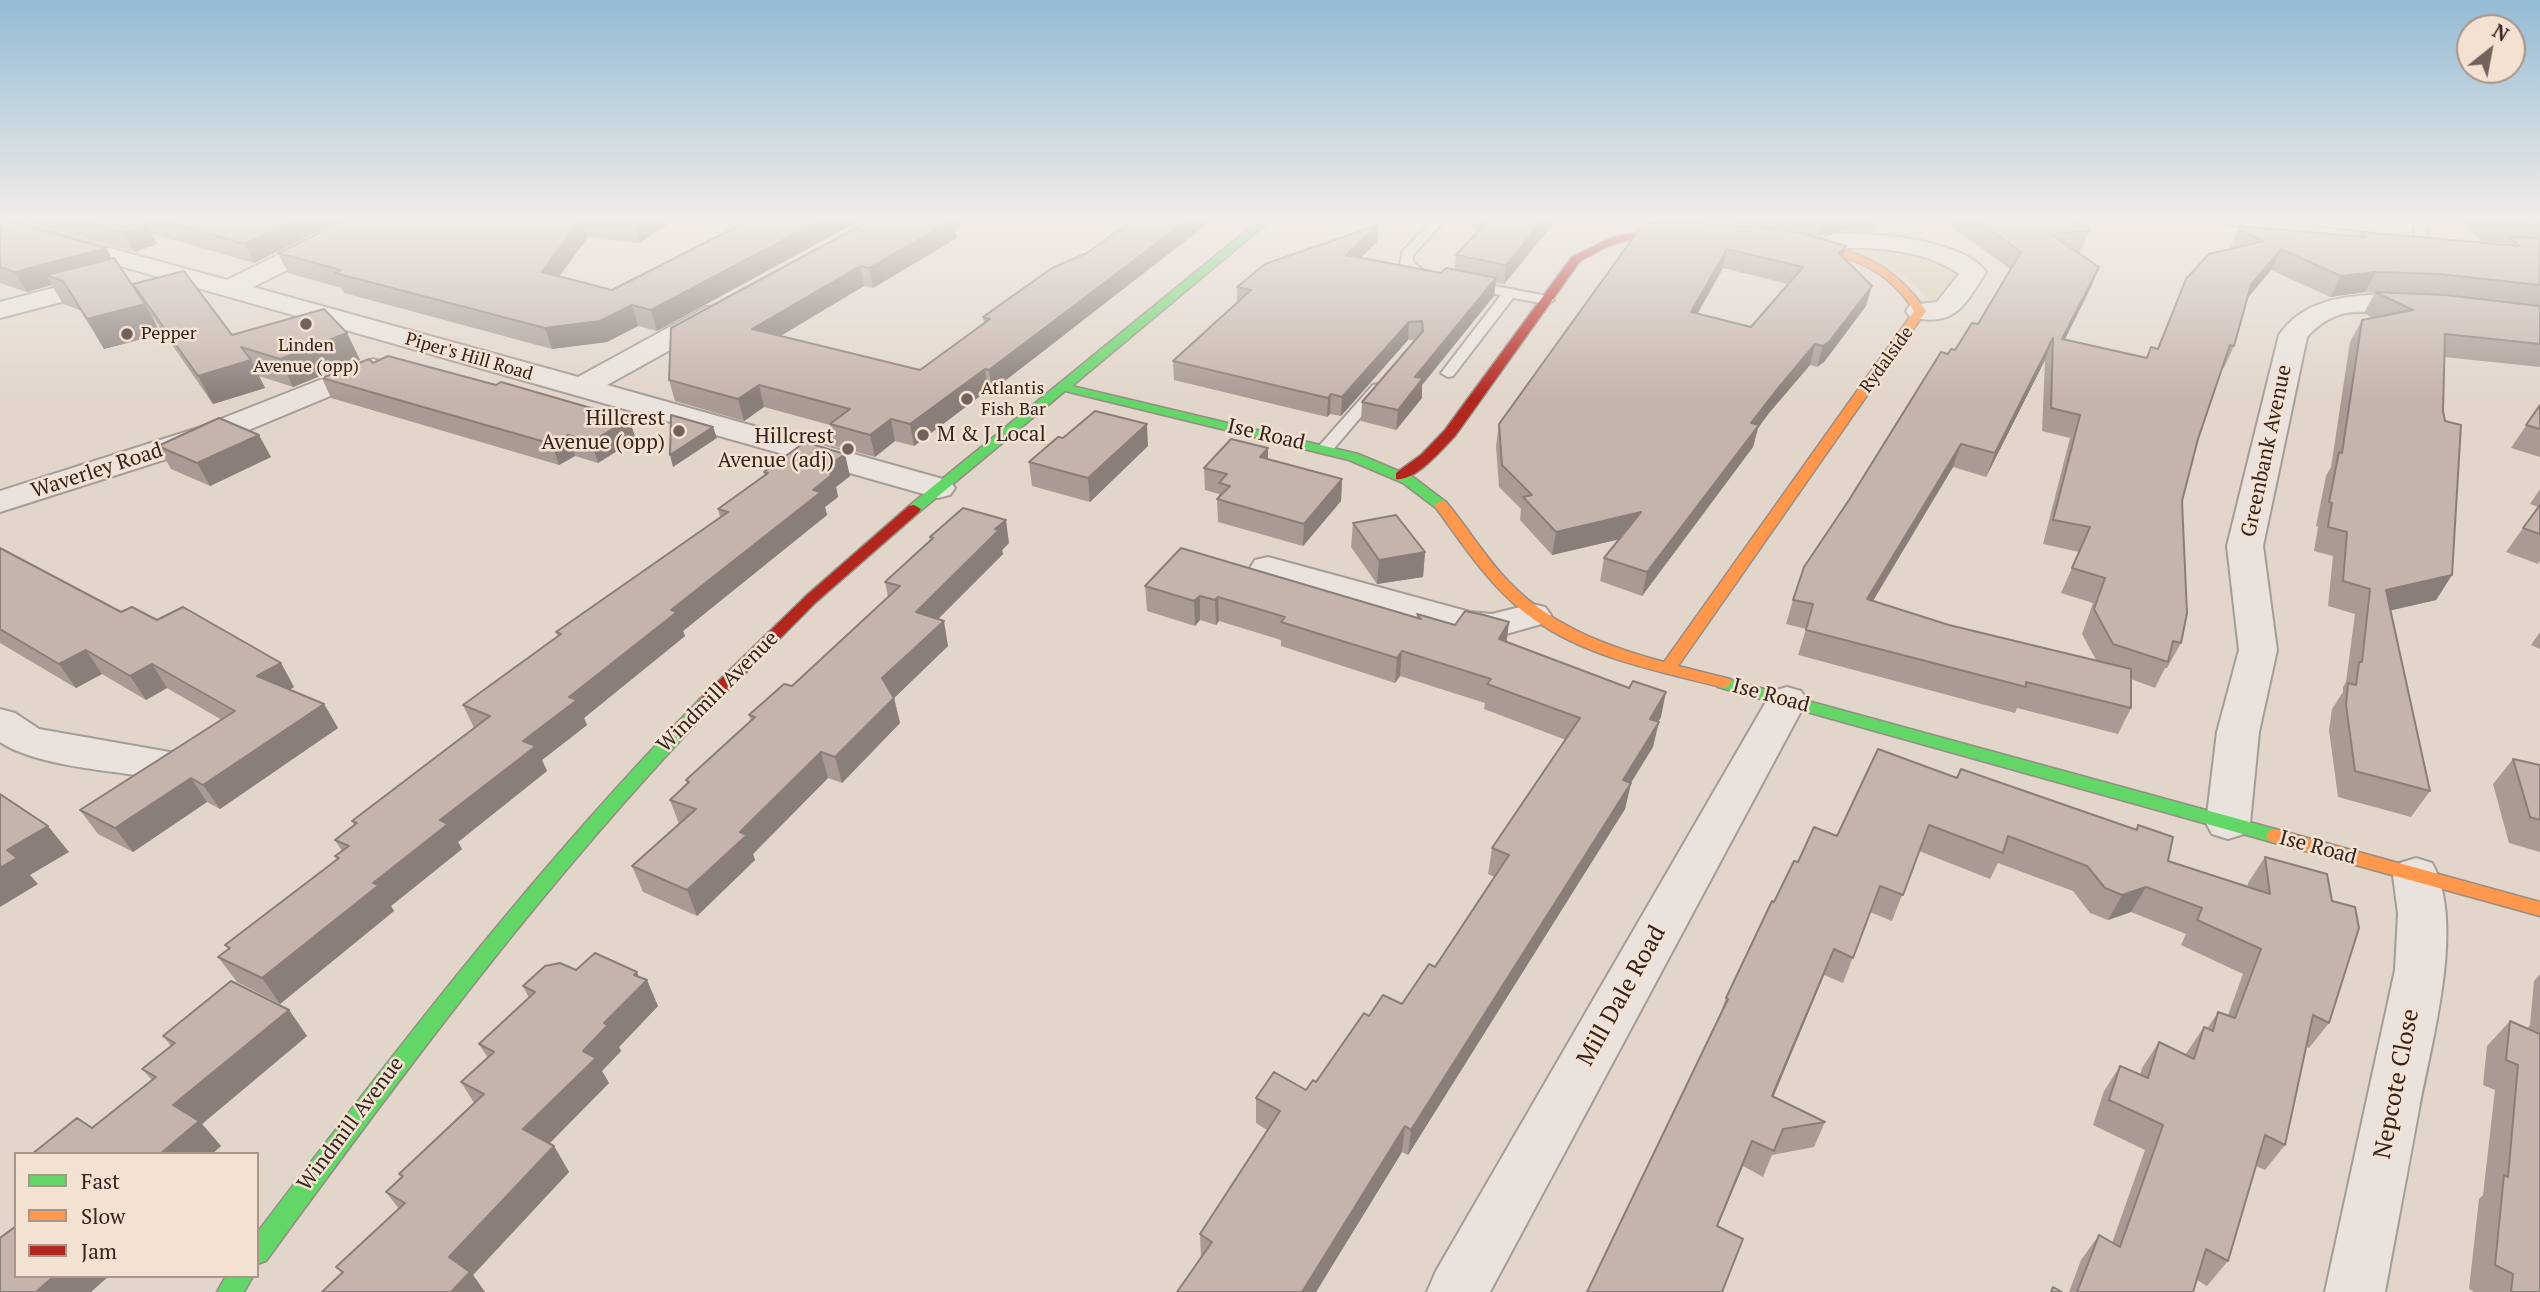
<!DOCTYPE html>
<style>
body{margin:0}
#map{position:relative;width:2540px;height:1292px;overflow:hidden;background:#e2d6cb;font-family:"PT Serif",serif}
canvas{display:block}
.legend{position:absolute;left:14px;top:1152px;width:245px;height:126px;box-sizing:border-box;background:#f3e2d1;border:2px solid #a79689;margin:0;padding:9px 12px;list-style:none;font-size:21px;color:#34241e}
.legend li{display:flex;align-items:center;gap:14px;height:35px}
.legend b{width:35px;border:2px solid #a79689}
.north{position:absolute;left:2456px;top:14px;width:70px;height:70px;box-sizing:border-box;background:#f3e2d1;border:2px solid #a79689;border-radius:50%;rotate:31deg;font-size:19px;font-weight:700;line-height:28px;text-align:center;color:#34241e}
.north::after{content:'';display:block;margin:auto;width:24px;height:32px;background:#71625b;clip-path:polygon(50% 0,100% 100%,50% 72%,0 100%)}
</style>
<div id="map">
<canvas width="2540" height="1292"></canvas>
<ul class="legend">
<li><b style="height:9px;background:#63d668"></b>Fast</li>
<li><b style="height:9px;background:#ff974d"></b>Slow</li>
<li><b style="height:9px;background:#b3261e"></b>Jam</li>
</ul>
<div class="north">N</div>
</div>
<script>
const g = document.querySelector('canvas').getContext('2d');
g.lineJoin = 'round';
function fill(path, color) {
  g.fillStyle = color;
  g.fill(path, 'evenodd');
}
function trace(path, color, width, dash) {
  g.strokeStyle = color;
  g.lineWidth = width;
  g.lineCap = dash ? 'butt' : 'round';
  g.setLineDash(dash || []);
  g.stroke(path);
}
function label(font, color, halo, rows, align = 'center') {
  g.font = font + ' "PT Serif",serif';
  g.lineWidth = 5;
  g.setLineDash([]);
  g.textBaseline = 'middle';
  g.strokeStyle = halo;
  g.fillStyle = color;
  for (const [text, x, y, turn = 0] of rows) {
    g.save();
    g.translate(x, y);
    g.rotate((+turn || 0) * Math.PI / 180);
    g.textAlign = isNaN(turn) ? turn : align;
    if (halo) g.strokeText(text, 0, 0);
    g.fillText(text, 0, 0);
    g.restore();
  }
}
const green = new Path2D(`
 M1842 246 1913 251 1961 271 1940 300H1929L1905 277Z`);
const lane = new Path2D(`
 M1434 218H1447L1413 255V262L1423 270 1441 276V282C1425 284 1409 274 1400 263L1403 251Z
 M2202 218H2241L2382 235 2388 239 2382 243 2208 222Z
 M2415 218H2427L2426 233 2433 244 2431 247H2423L2414 233Z
 M1469 281 1547 296 1554 300 1547 304 1513 298 1453 376 1448 377 1441 373 1501 295 1464 288 1462 285Z
 M1378 384 1383 385V391L1331 452H1319V446L1373 385Z`);
const street = new Path2D(`
 M0 218 227 280 352 218H384L381 223 253 287 578 377 706 307H726L730 313 726 319 607 385 950 481 955 488 950 495 938 498 0 232Z
 M1834 234C1872 232 1963 239 1986 272 1965 305 1955 328 1910 317L1906 311 1910 305 1937 302 1959 274C1931 253 1885 247 1851 248 1838 248 1826 255 1813 251L1809 246 1813 241Z
 M110 273 119 275 123 281 119 287 0 318V302Z
 M2370 295 2433 301 2437 307 2433 313C2386 324 2349 291 2307 337L2263 546 2277 650 2259 732 2250 823 2244 834 2228 839 2212 834 2206 823 2217 732 2239 650 2227 546 2279 335C2300 304 2335 297 2370 295Z
 M373 359 383 362 388 368 383 374 220 442 0 512V491L198 428Z
 M1268 557 1470 612 1492 614 1532 604 1545 607 1551 615 1545 623 1492 638 1469 635 1255 576 1250 568 1255 560Z
 M1787 687 1801 691 1807 700 1490 1292H1427L1436 1271 1767 700 1773 691Z
 M0 709 15 713 39 729 181 754 187 764 181 774 166 779C121 772 37 767 0 742Z
 M2416 858 2432 863C2466 923 2431 1043 2419 1109 2408 1170 2396 1231 2385 1292H2325L2395 970 2398 914 2393 875 2400 863Z`);
const fast = new Path2D(`
 M1262 218H1273L1072 386 1358 454 1413 477 1446 502 1448 505 1446 508H1436L1403 483 1349 460 1065 391 919 512H909L907 509 909 506Z
 M1724 678 2275 829 2281 831 2284 836 2281 841 2275 843 1718 687 1716 683Z
 M706 698 712 699 714 703 712 707C547 879 406 1069 266 1261L257 1264V1233C397 1048 538 865 700 699Z
 M226 1276H253L244 1292H217Z`);
const slow = new Path2D(`
 M1795 239C1851 248 1893 261 1926 311L1678 666 1730 679 1732 683 1724 688C1656 670 1580 657 1524 612 1488 584 1461 542 1434 505L1441 501 1446 502C1469 529 1487 561 1513 586 1554 627 1609 647 1664 662L1914 311C1884 262 1843 256 1791 244L1790 242Z
 M2275 829 2540 902V916L2269 841 2266 836 2269 831Z`);
const jam = new Path2D(`
 M1659 229H1690L1695 232 1690 235 1631 239 1606 247 1580 261 1455 436C1442 449 1415 482 1396 479V473L1421 455 1445 430 1572 257 1613 237Z
 M914 505 921 509 919 512 816 602 712 707H700L698 703 700 699 806 596 909 506Z`);
const wall = new Path2D(`
 M11 218H345L254 263 152 234 157 244 135 252Z
 M350 218H677L640 243 588 237 559 276 612 290 754 218H864L657 331 638 326 607 342 552 349 344 293 341 288 288 273 278 253Z
 M874 218H973L955 229 957 238 873 288 864 286 780 336 920 370 984 324 983 317 1052 268 992 391 988 390 914 446 895 441 875 457 835 446 830 425 764 407 744 421 675 401 669 380Z
 M1473 218H1558L1504 284 1496 283 1494 296 1422 385V398L1396 430 1361 421 1362 402 1416 340H1408L1341 416 1330 414 1327 417 1174 380 1173 361 1237 303V287L1377 242 1360 258 1441 273 1455 269 1456 255 1479 231 1472 229Z
 M1656 218H1878L1874 230 1841 231 1818 236 1802 234 1846 246 1843 257 1866 306 1824 362 1817 367 1810 365 1769 413 1758 428 1753 447 1642 596 1600 581 1604 558 1620 539 1552 555 1520 520 1521 509 1499 487 1496 446 1499 424 1643 224 1761 227 1739 224 1655 221ZM1723 268 1788 284 1751 327 1698 313Z
 M1940 218H2059L2089 231 2081 251 2077 252 2099 267 2091 287 2065 339 2147 358 2157 349 2186 279 2230 249 2239 226 2358 237 2361 232 2503 245 2504 243 2481 241 2461 222V218H2540V367L2444 357 2443 411 2452 575 2436 600 2391 610 2430 791 2411 817 2338 797 2329 730 2332 709 2343 692V687L2346 682 2355 614 2328 606 2333 556 2314 551 2318 527 2316 526 2326 476 2331 467 2350 342 2362 320 2373 318 2364 313 2375 293 2365 292 2330 297 2271 270 2247 299 2234 346 2224 368H2222L2198 439 2182 501 2181 643 2167 668H2165L2155 688 2131 679V708L2118 734 2017 708 2015 713 1798 655 1806 629 1786 624 1793 600 1849 500 1948 354 1955 350 1978 324 2010 269ZM2045 360 2042 431 2070 438 2043 544 2079 552 2061 593 2093 603 2082 634 2096 660 1949 625 1873 601 1953 467 1986 477Z
 M0 219 106 248 112 259 140 297 133 284 232 335 347 333 360 360 293 387 259 376 265 388 213 404 152 316 161 334 104 349 80 310 63 304 52 285 27 292 0 283Z
 M373 363 636 439 598 463 575 456 559 465 331 398 322 378Z
 M2540 405V457L2511 448Z
 M1063 438 1148 446 1090 502 1032 486 1029 462Z
 M158 446 271 457 210 486 171 469Z
 M1268 448V459L1342 479 1341 501 1303 546 1218 522 1217 499 1219 498V494L1205 490 1204 468Z
 M764 472 850 476 836 487 838 497 825 507 827 515 683 631 685 636 584 718 587 725 542 760 547 771 458 842 462 849 391 906 394 911 280 1004 237 982 218 957 228 949 225 945 337 859 335 856 342 851 335 840 354 825 352 821 474 728 463 705 558 636 556 632 720 517 718 509 765 476Z
 M2540 489V561L2538 564 2506 552 2538 507 2530 504Z
 M1353 523 1425 552 1423 577 1377 584 1351 547Z
 M930 537 1009 543 1002 550 1003 554 938 619 948 646 894 698 900 723 842 783 828 778 753 854 755 860 697 916 643 892 632 866 679 824 670 800 687 784 686 780 751 721 749 715 792 686 888 597 885 582 931 540Z
 M0 548 121 612 157 620 281 663 294 687 289 690 324 704 338 728 220 809 207 802 133 852 98 834 80 810 222 720 167 688 146 700 102 674 76 688 0 643Z
 M1145 586 1417 618V614L1455 625 1509 622 1506 641 1661 717 1658 721 1653 747 1631 783 1625 809 1408 1155 1402 1152 1316 1292H1177L1201 1257 1200 1234 1267 1130 1256 1123V1098L1306 1090 1316 1082 1369 1016 1402 1004 1435 967 1495 877 1488 874 1492 848 1566 740 1484 709 1485 703 1400 676 1395 683 1281 646V640L1219 621 1216 625 1200 620 1195 626 1147 611Z
 M2540 632V649L2531 645Z
 M2513 759 2540 765V852L2509 843 2493 784Z
 M1957 778 2136 829 2138 825 2168 861 2248 887V883L2265 857 2329 1023 2309 1048 2306 1047 2285 1145 2265 1170 2256 1166 2228 1261 2207 1286 2197 1280 2193 1292H2069L2081 1260 2099 1235 2112 1243 2145 1150 2093 1125 2104 1091 2120 1066 2140 1075 2142 1068 2159 1042 2185 1055 2204 1027 2207 1029 2218 1012 2228 1015 2243 974 2181 945 2186 934 2131 912 2108 920 2090 913 2073 891 1998 863 1990 879 1919 851 1892 921 1870 912 1843 983 1824 975 1773 1096 1825 1122 1814 1147 1772 1155 1763 1177 1743 1166 1717 1226 1587 1292 1719 1017 1726 998 1774 902 1798 862 1837 836Z
 M576 970 639 977 658 1006 619 1047 621 1051 602 1071 609 1083 549 1144 554 1146 569 1172 473 1275 485 1292H322L342 1273 336 1267 399 1209 386 1192 402 1178 399 1174 474 1103 461 1082 488 1058 479 1044 529 998 523 986Z
 M2540 974V1292H2474L2469 1289 2479 1199 2483 1195 2495 1090 2483 1085 2487 1046 2510 1021 2527 1029 2530 1025 2534 981Z
 M289 1010 307 1036 202 1124 221 1146 212 1154H32L92 1128 152 1080 142 1069 171 1046 163 1036Z`);
const shadedWall = new Path2D(`
 M298 218H345L254 263 245 244Z
 M581 218 588 237 548 292 542 272Z
 M643 218H677L640 243 634 224Z
 M825 218H864L657 331 651 310Z
 M940 218H973L955 229 957 238 873 288 869 268Z
 M1190 218H1215L992 391 989 370Z
 M1545 218H1558L1504 284 1506 265Z
 M1823 218H1844L1841 231 1818 236Z
 M147 225 157 244 135 252 124 233Z
 M1378 225 1377 242 1345 273 1346 255Z
 M1846 246 1841 265 1839 253Z
 M106 248 117 267 63 281 46 275 52 285 27 292 15 272Z
 M1727 249 1723 268 1687 332 1691 312Z
 M2281 249 2271 270 2241 306 2251 285Z
 M860 266 864 286 757 350 752 329Z
 M2099 267 2091 287 2054 361 2062 339Z
 M2376 272 2365 292 2330 297 2341 276Z
 M1496 278 1494 296 1422 385V398L1396 430 1398 410 1415 377Z
 M1872 286 1866 306 1824 362 1817 367 1823 346Z
 M145 304 161 334 104 349 87 319Z
 M632 305 638 326 607 342 552 349 545 328Z
 M1409 322 1408 340 1341 416 1342 397Z
 M347 333 360 360 293 387 280 359Z
 M2053 338 2045 360 1986 477 1995 453Z
 M1815 344 1810 365 1769 413 1758 428 1753 447 1642 596 1647 572 1775 392Z
 M251 360 265 388 213 404 198 376Z
 M985 369 988 390 914 446 910 424Z
 M759 385 764 407 744 421 738 399Z
 M1331 394 1330 414 1327 417 1328 398Z
 M629 419 636 439 598 463 591 442Z
 M891 419 895 441 875 457 870 435Z
 M1147 424 1148 446 1090 502 1088 478Z
 M713 427 717 438 673 467 670 455Z
 M259 435 271 457 210 486 197 463Z
 M568 435 575 456 559 465 552 444Z
 M1961 444 1953 467 1859 624 1867 599Z
 M1268 448V470L1260 457Z
 M845 454 850 476 836 487 838 497 825 507 827 515 683 631 685 636 584 718 587 725 542 760 547 771 458 842 462 849 391 906 394 911 280 1004 262 978 373 883 569 697 813 490 821 471Z
 M1342 479 1341 501 1303 546 1304 524Z
 M1641 512 1637 535 1552 555 1556 532Z
 M1006 520 1009 543 1002 550 1003 554 921 636 916 612 995 529Z
 M1425 552 1423 577 1377 584 1379 560Z
 M2452 575 2436 600 2371 615 2386 590Z
 M1200 596V620L1195 626 1194 601Z
 M1218 597 1219 621 1216 625 1215 600Z
 M944 621 948 646 888 704 882 678Z
 M1509 622 1506 647 1499 639Z
 M86 650 102 674 76 688 59 664Z
 M1402 651 1400 676 1395 683 1397 658Z
 M281 663 294 687 271 700 257 676Z
 M152 664 167 688 146 700 130 676Z
 M1666 692 1661 717 1645 744 1650 719Z
 M894 698 900 723 842 783 835 757Z
 M324 704 338 728 220 809 203 785Z
 M1659 722 1653 747 1630 784 1631 783 1625 809 1408 1155 1411 1130Z
 M821 752 828 778 753 854 755 860 697 916 687 890 740 832Z
 M191 778 207 802 133 852 115 828Z
 M48 826 69 852 30 875 38 884 0 907V868L7 850Z
 M2146 887 2131 912 2108 920 2122 895Z
 M1834 949 1824 975 1763 1122 1772 1096Z
 M637 972 642 985 647 980 658 1006 619 1047 621 1051 602 1071 609 1083 538 1155 523 1129 604 1023Z
 M289 1010 307 1036 202 1124 221 1146 212 1154H160L173 1105Z
 M1405 1126 1402 1152 1316 1292H1302Z
 M1752 1141 1743 1166 1707 1251 1717 1226Z
 M554 1146 569 1172 473 1275 485 1292H451L449 1257Z
 M54 1276H109L91 1292H36Z`);
const building = new Path2D(`
 M71 218H143L147 225 124 233Z
 M153 218H298L245 244Z
 M350 218H581L542 272 612 290 754 218H825L651 310 632 305 600 321 545 328 335 273 341 270 278 253Z
 M589 218H643L634 224Z
 M874 218 954 219 869 268 860 266 752 329 920 370 990 319 983 317 1052 268 1087 253 1136 218H1190L989 370 985 369 910 424 891 419 870 435 830 424 850 409 759 385 738 399 669 380 671 328Z
 M1490 218H1545L1506 265 1456 255Z
 M1974 218H2059L2089 226V231L2050 234 2099 267 2062 339 2147 358 2151 347 2158 349 2186 279 2209 254 2264 241 2238 230 2239 226 2366 237 2361 232 2520 246 2508 236 2540 239V285L2439 274 2376 272 2341 276 2281 249 2251 285 2234 346 2230 345 2198 439 2182 501 2187 613 2181 643 2173 641 2168 662 2113 644 2094 609 2105 578 2072 568 2090 527 2053 520 2080 415 2051 408 2053 338 1995 453 1961 444 1867 599 1949 625 2131 669V708L2026 682V687L1806 630 1813 604 1793 600 1804 567 1849 500 1941 352 1948 354 1951 349 1955 350 1972 323 1978 324 2021 252Z
 M2489 218H2540V226L2492 221Z
 M0 219 106 248 15 272 0 267Z
 M1666 222 1765 228 1801 233 1846 246 1839 253 1872 286 1829 342 1823 346 1815 344 1775 392 1751 423 1759 425 1647 572 1604 558 1641 512 1556 532 1523 497 1532 495 1502 465 1499 424 1643 224ZM1727 249 1803 267 1751 327 1691 312Z
 M1378 225 1346 255 1441 273 1446 268 1496 278 1415 377 1423 378 1398 410 1362 402 1423 331 1422 321 1409 322 1342 397 1331 394 1328 398 1173 361 1251 290 1237 287 1265 264Z
 M114 258 145 304 87 319 63 281 46 275Z
 M184 271 232 335 324 309 347 333 280 359 241 347 251 360 198 376 133 284Z
 M2375 292 2445 295 2540 306V344L2445 334 2443 411 2445 421 2461 425 2452 575 2386 590 2430 791 2355 771 2346 705 2348 683 2356 685 2359 662H2362L2370 589 2343 581 2347 532 2328 527 2332 503 2329 502 2339 452 2342 453 2362 320 2413 310Z
 M388 356 496 385 501 382 629 419 591 442 568 435 552 444 322 378 369 359 373 363Z
 M2540 405V429L2526 425Z
 M1095 411 1147 424 1088 478 1029 462 1058 437 1063 438Z
 M671 415 713 427 670 455Z
 M219 418 259 435 197 463 158 446Z
 M1231 439 1268 448 1260 457 1342 479 1304 524 1217 499 1230 486 1219 483 1227 474 1204 468Z
 M805 442 845 454 821 471 833 474 813 490 821 492 671 610 677 612 569 697 577 700 523 741 536 746 440 820 448 824 373 883 379 885 262 978 218 957 230 948 225 945 339 858 335 856 349 846 335 840 357 823 352 821 490 716 463 705 561 634 556 632 728 512 718 509 768 473 764 472Z
 M2540 505V534L2523 528Z
 M963 508 1006 520 995 529 999 530 916 612 944 621 882 678 894 698 835 757 821 752 740 832 747 835 687 890 632 866 696 809 670 800 689 782 686 780 755 717 749 715 784 684 792 686 900 586 885 582 933 538 930 537Z
 M1396 515 1425 552 1379 560 1353 523Z
 M0 548 121 612 132 607 157 620 183 607 281 663 257 676 324 704 203 785 191 778 115 828 80 810 235 711 152 664 130 676 86 650 59 664 0 629Z
 M1181 548 1421 619 1417 614 1455 625 1465 611 1484 615 1509 622 1499 639 1629 688 1633 681 1666 692 1650 719 1659 722 1623 780 1631 783 1411 1130 1405 1126 1302 1292H1177L1212 1242 1200 1234 1280 1111 1256 1098 1274 1072 1306 1090 1313 1080 1316 1082 1364 1013 1369 1016 1383 995 1402 1004 1429 964 1435 967 1509 855 1492 848 1580 718 1487 684 1491 679 1402 651 1397 658 1281 622 1285 617 1218 597 1215 600 1200 596 1194 601 1145 586Z
 M1878 749 1957 778 1961 769 2137 830 2138 825 2173 837 2168 861 2270 894 2265 857 2327 874 2332 901 2355 907 2359 928 2329 1023 2313 1015 2285 1145 2265 1135 2228 1261 2206 1249 2193 1292H2077L2099 1235 2120 1247 2163 1125 2109 1100 2120 1066 2148 1078 2159 1042 2194 1059 2204 1027 2213 1031 2218 1012 2235 1018 2261 949 2197 920 2202 908 2146 887 2122 895 2105 888 2087 866 2008 836 2003 853 1929 825 1903 895 1880 886 1853 958 1834 949 1772 1096 1825 1122 1783 1129 1774 1151 1752 1141 1717 1226 1743 1239 1722 1292H1587L1728 999 1726 998 1772 901 1774 902 1794 861 1798 862 1814 827 1837 836Z
 M2513 759 2540 765V820L2530 817Z
 M0 794 48 826 7 850 17 858 0 868Z
 M595 953 637 972 634 975 647 980 604 1023 608 1025 583 1051 596 1058 523 1129 554 1146 449 1257 470 1272 451 1292H322L343 1272 336 1267 405 1203 386 1192 403 1176 399 1174 484 1094 461 1082 494 1052 479 1044 535 992 523 986 545 966 560 963 576 970Z
 M231 981 289 1010 173 1105 199 1121 160 1154H32L77 1118 92 1128 156 1077 142 1069 175 1043 163 1036Z
 M2510 1021 2540 1034V1292H2511L2513 1274 2495 1265 2504 1175 2508 1177 2518 1065 2506 1060Z
 M16 1226V1276H54L36 1292H0V1238Z
 M2053 1287 2062 1292H2051Z`);
const markers = [
 [306,324,7,"#71625b"],
 [127,334,7,"#71625b"],
 [967,399,7,"#71625b"],
 [679,431,7,"#71625b"],
 [923,435,7,"#71625b"],
 [848,449,7,"#71625b"]
];
const farPoinames = [
 ["Pepper",141,334],
 ["Linden",306,346,"center"],
 ["Avenue (opp)",306,367,"center"],
 ["Atlantis",981,389],
 ["Fish Bar",981,410]
];
const farStreetnames = [
 ["Piper's Hill Road",469,357,16],
 ["Rydalside",1887,360,-54]
];
const poiNames = [
 ["Hillcrest",665,419],
 ["Avenue (opp)",665,443],
 ["M & J Local",937,435,"left"],
 ["Hillcrest",834,437],
 ["Avenue (adj)",834,461]
];
const streetNames = [
 ["Ise Road",1266,435,13],
 ["Greenbank Avenue",2267,451,-78],
 ["Waverley Road",97,471,-18],
 ["Windmill Avenue",718,692,-45],
 ["Ise Road",1771,696,15],
 ["Ise Road",2318,848,15],
 ["Windmill Avenue",351,1124,-53]
];
const nearStreetnames = [
 ["Mill Dale Road",1622,996,-61],
 ["Nepcote Close",2397,1084,-79]
];
fill(green, '#d4ccae');
trace(lane, '#a79c95', 4);
trace(street, '#a79c95', 4);
trace(fast, '#968c85', 3);
trace(slow, '#968c85', 3);
trace(jam, '#968c85', 3);
fill(lane, '#eae3dd');
fill(street, '#eae3dd');
fill(fast, '#63d668');
fill(slow, '#ff974d');
fill(jam, '#b3261e');
fill(wall, '#a99b94');
fill(shadedWall, '#8a7e78');
fill(building, '#c5b4ac');
trace(building, '#8a7e78', 2);
const sky = g.createLinearGradient(0, 0, 0, 399);
sky.addColorStop(0, '#94bbd5');
sky.addColorStop(0.55, '#f2ede8');
sky.addColorStop(1, '#f2ede800');
g.fillStyle = sky;
g.fillRect(0, 0, 2540, 399);
for (const [x, y, r, color] of markers) {
  const dot = new Path2D();
  dot.arc(x, y, r, 0, 2 * Math.PI);
  g.fillStyle = color;
  g.fill(dot);
  trace(dot, '#f3e2d1', 2.5);
}
label('18px', '#34241e', '#f3e2d1', farPoinames, 'left');
label('18px', '#34241e', '#f3e2d1', farStreetnames);
label('21px', '#34241e', '#f3e2d1', poiNames, 'right');
label('21px', '#34241e', '#f3e2d1', streetNames);
label('24px', '#34241e', '#f3e2d1', nearStreetnames);
</script>
